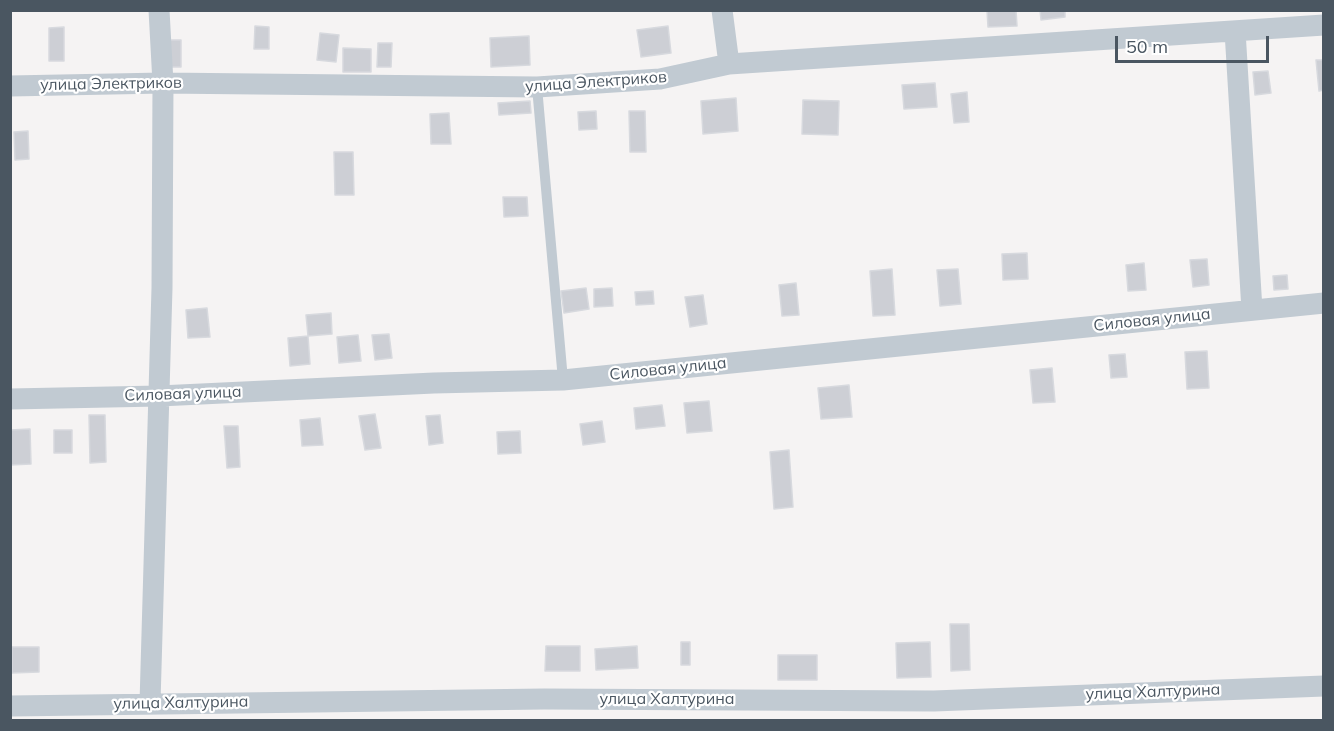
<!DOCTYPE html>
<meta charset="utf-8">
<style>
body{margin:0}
#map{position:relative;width:1334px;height:731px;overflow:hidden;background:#f5f3f3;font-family:Mulish,sans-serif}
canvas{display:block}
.frame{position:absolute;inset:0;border:12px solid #4a5661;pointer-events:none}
.scale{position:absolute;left:1115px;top:36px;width:154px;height:27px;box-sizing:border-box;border:3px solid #4a5661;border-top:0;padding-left:8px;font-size:18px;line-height:21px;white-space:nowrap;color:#4a5661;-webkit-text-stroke:4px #fff;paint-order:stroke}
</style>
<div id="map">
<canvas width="1334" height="731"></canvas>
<div class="frame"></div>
<div class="scale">50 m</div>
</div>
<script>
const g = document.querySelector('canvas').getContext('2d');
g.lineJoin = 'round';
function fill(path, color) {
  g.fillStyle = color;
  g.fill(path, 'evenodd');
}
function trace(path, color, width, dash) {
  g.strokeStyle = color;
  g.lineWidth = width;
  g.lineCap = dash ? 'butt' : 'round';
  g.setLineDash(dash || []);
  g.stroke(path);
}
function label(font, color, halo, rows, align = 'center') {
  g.font = font + ' Mulish,sans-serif';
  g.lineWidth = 4.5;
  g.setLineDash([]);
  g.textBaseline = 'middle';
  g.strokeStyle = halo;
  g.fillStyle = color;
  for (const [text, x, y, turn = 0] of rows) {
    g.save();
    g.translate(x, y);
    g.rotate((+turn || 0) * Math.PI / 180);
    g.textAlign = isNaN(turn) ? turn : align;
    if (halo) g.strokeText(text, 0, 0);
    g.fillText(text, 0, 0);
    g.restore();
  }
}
const building = new Path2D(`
 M987 10H1016L1017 26 988 27Z
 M1040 10H1065V17L1041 20Z
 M255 26 269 27V49H254Z
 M668 26 671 53 641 57 637 30Z
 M64 27V61H49V28Z
 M320 33 339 35 336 62 317 60Z
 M529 36 530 65 491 67 490 38Z
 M166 40H181V67H166Z
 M378 43H392L391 67H377Z
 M343 48 371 49V72H343Z
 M1316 60H1324V90L1319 91Z
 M1268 71 1271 93 1255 95 1253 72Z
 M935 83 937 107 904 109 902 85Z
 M967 92 969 122 954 123 951 94Z
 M736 98 738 131 703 134 701 101Z
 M803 100 839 101 838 135 802 134Z
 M530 101 531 113 499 115 498 103Z
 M596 111 597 129 579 130 578 112Z
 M629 111H645L646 152H630Z
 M449 113 451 144H431L430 114Z
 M28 131 29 159 15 160 14 132Z
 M334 152H353L354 195H335Z
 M503 197H527L528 216 504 217Z
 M1027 253 1028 279 1003 280 1002 254Z
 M1207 259 1209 285 1193 287 1190 260Z
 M1144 263 1146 290 1128 291 1126 265Z
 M892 269 895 315 873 316 870 271Z
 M958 269 961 304 940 306 937 270Z
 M1287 275 1288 289 1274 290 1273 276Z
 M796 283 799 315 782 316 779 285Z
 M586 288 589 309 564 313 561 291Z
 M612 288 613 306 594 307V289Z
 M653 291 654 304 636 305 635 292Z
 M703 295 707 324 690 327 685 297Z
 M207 308 210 337 188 338 186 310Z
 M331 313 332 334 308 336 306 315Z
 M389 334 392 358 375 360 372 335Z
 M358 335 361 361 339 363 337 337Z
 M308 336 310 364 290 366 288 338Z
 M1207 351 1209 388 1187 389 1185 352Z
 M1125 354 1127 377 1111 378 1109 355Z
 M1052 368 1055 402 1033 403 1030 370Z
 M849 385 852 417 821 419 818 388Z
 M709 401 712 431 687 433 684 403Z
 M662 405 665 426 636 429 634 408Z
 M375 414 381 448 365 450 359 416Z
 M89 415H105L106 462 90 463Z
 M440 415 443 443 429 445 426 416Z
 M320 418 323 445 302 446 300 420Z
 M602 421 605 442 583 445 580 424Z
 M224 426H238L240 467 227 468Z
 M30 429 31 464 10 465V430Z
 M54 430H72V453H54Z
 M520 431 521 453 498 454 497 432Z
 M789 450 793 507 774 509 770 452Z
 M950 624H969L970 670 951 671Z
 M681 642H690V665H681Z
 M930 642 931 677 897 678 896 643Z
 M546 646H580V671H545Z
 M637 646 638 668 596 670 595 649Z
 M12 647H39V672L12 673Z
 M778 655H817V680H778Z`);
const lane = new Path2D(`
 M537 87 563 380`);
const street = new Path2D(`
 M722 10 729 64
 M1235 31 1252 310
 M10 86 163 83 537 87 660 79 729 64 1324 25
 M10 399 159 396 434 383 563 380 1324 303
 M150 703 162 288 163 83 159 10
 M10 706 544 699 934 701 1324 686`);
const streetNames = [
 ["улица Электриков",596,82,-4],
 ["улица Электриков",111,84,-1],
 ["Силовая улица",1152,320,-6],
 ["Силовая улица",668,369,-6],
 ["Силовая улица",183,394,-2],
 ["улица Халтурина",1153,692,-2],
 ["улица Халтурина",667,699],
 ["улица Халтурина",181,703,-1]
];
fill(building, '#cdcfd5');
trace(building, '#d7d9de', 1.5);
trace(lane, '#c1cad2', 10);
trace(street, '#c1cad2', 21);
label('16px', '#4a5661', '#fff', streetNames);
</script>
